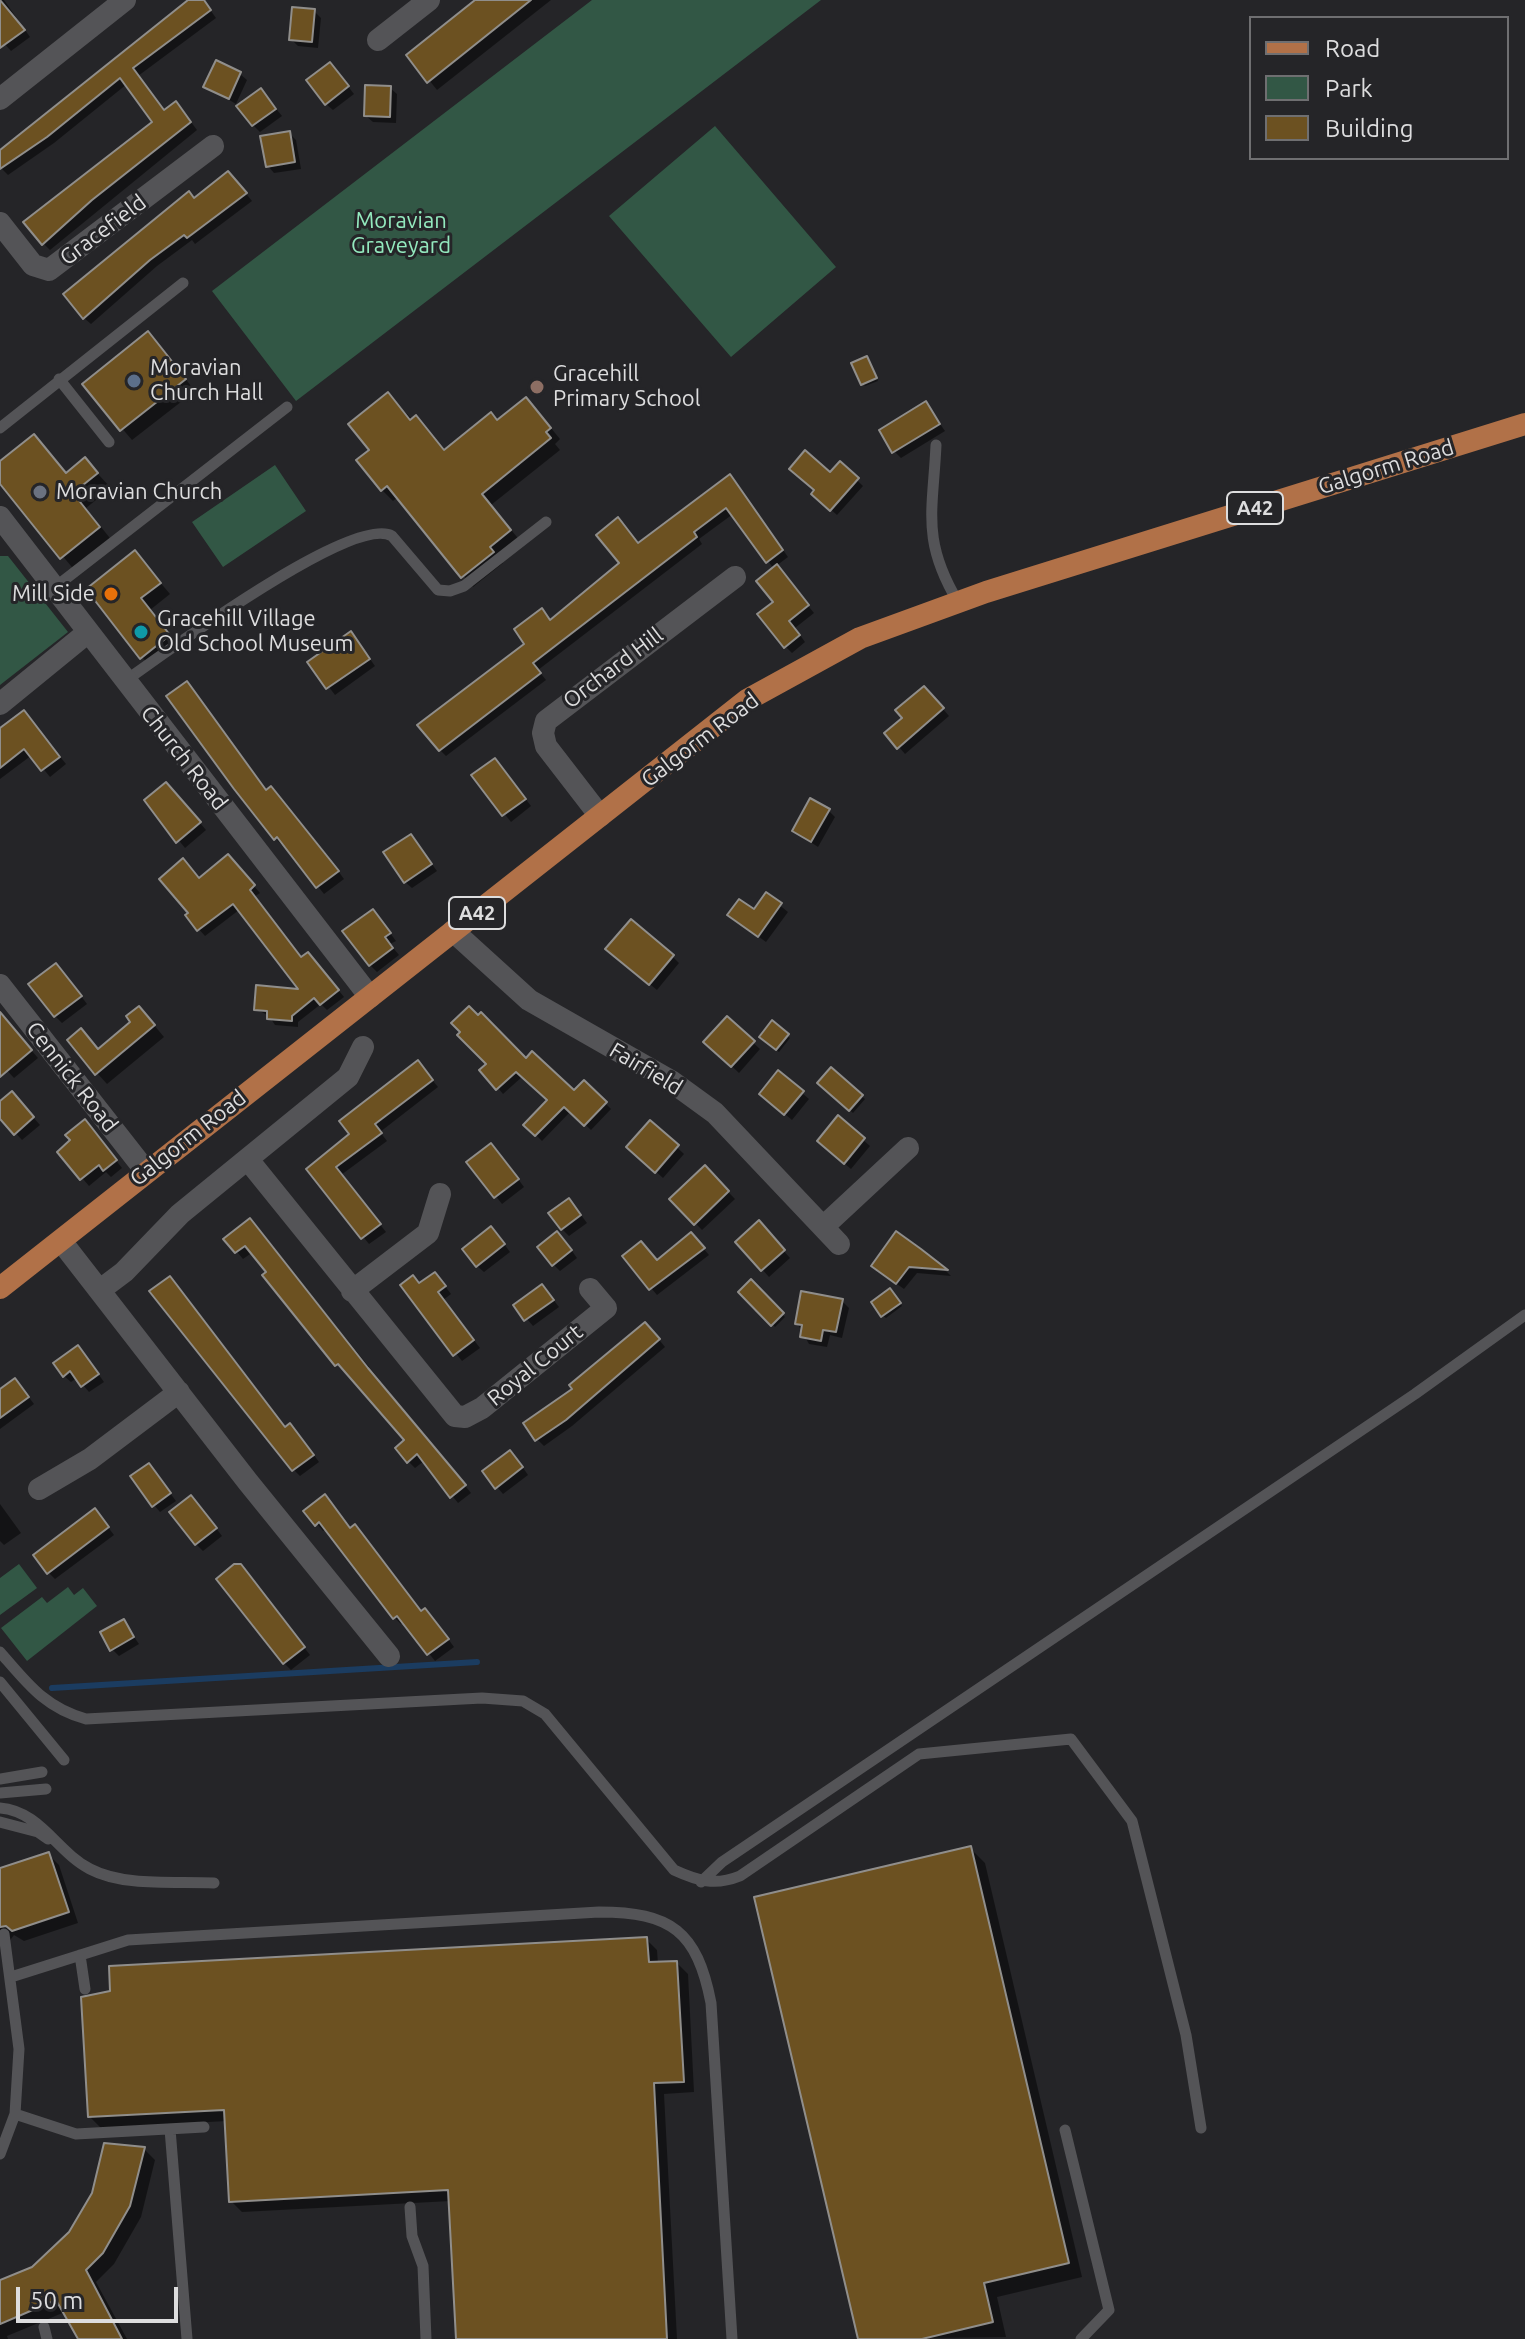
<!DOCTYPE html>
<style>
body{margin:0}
#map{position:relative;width:1525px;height:2339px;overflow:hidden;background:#252528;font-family:Ubuntu,sans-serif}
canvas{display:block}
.legend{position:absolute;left:1249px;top:16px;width:260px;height:144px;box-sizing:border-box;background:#252528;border:2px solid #6f6f71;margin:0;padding:10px 14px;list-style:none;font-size:24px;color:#ddddde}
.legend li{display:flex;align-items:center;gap:16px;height:40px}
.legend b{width:40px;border:2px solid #6f6f71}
.scale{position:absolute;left:16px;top:2287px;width:162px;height:36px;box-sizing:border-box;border:4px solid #ddddde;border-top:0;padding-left:10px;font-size:24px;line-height:28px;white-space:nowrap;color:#ddddde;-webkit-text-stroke:6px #252528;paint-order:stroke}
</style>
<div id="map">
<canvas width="1525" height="2339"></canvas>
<ul class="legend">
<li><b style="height:10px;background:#b17148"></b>Road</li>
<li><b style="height:22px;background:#325745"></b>Park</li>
<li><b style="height:22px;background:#6c5121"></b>Building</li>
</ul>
<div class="scale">50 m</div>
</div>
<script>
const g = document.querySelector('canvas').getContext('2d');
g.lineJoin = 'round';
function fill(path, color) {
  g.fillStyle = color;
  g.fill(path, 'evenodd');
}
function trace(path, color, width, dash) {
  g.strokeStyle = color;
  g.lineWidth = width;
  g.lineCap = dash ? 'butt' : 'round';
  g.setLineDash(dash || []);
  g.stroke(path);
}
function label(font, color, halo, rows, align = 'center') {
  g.font = font + ' Ubuntu,sans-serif';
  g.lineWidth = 6;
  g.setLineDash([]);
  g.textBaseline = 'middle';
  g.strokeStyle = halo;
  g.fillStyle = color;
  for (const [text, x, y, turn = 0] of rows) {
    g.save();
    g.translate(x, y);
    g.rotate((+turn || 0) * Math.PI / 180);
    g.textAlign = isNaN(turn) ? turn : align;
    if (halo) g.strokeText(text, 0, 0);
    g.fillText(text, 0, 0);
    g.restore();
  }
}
const green = new Path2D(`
 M592 0H821L296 401 212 291Z
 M715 126 836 267 731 357 609 216Z
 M275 465 306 511 223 567 192 522Z
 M0 556H8L68 632 0 685Z
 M19 1564 37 1588 0 1615V1578Z
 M68 1587 74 1595 83 1588 97 1606 27 1661 1 1628 42 1597 47 1603Z`);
const shadow = new Path2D(`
 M0 0H4L30 37 11 51 0 39Z
 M192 0H203L216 18 138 76 165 111 182 110 197 130 50 250 43 243 155 122 127 84 54 143 8 175 0 167V152Z
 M479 0H551L437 90 409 55Z
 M314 11 321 18 318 48 298 46 291 39Z
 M336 71 354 94 333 110 326 104Z
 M240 74 247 80 236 104 206 86Z
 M390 88 397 94 396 123 373 122 366 116Z
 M261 90 282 116 260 132 253 125Z
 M289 133 296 140 301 169 274 173 268 166Z
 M235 180 252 201 195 244 192 240 157 266 91 324 84 318 195 200Z
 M158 344 195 391 132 440 84 384Z
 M867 358 878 381 865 386 863 384Z
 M926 404 945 431 901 458 894 451Z
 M398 405 445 452 498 422 536 410 560 439 555 444 560 450 491 505 521 542 499 559 503 563 473 587 398 497 393 501 382 490 372 450Z
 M34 437 67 475 85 460 111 488 86 508 113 542 76 572 0 481V464Z
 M840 464 863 486 837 515 813 494Z
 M730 476 788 557 776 566 814 613 795 628 805 642 792 653 785 646 776 602 774 569 733 514 699 539 702 544 538 670 546 680 446 756 440 750 527 644 551 621 639 545Z
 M135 553 170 594 150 610 179 647 152 668 142 657Z
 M357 641 375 666 335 695 310 662Z
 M931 695 949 716 905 754 899 747Z
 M24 712 66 764 50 777 32 755 0 779V732Z
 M501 767 531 806 511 822 474 776Z
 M173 791 206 830 185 848 147 801Z
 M266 791 316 841 344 879 324 894 284 843 282 845 275 838Z
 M828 810 835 817 818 847 794 831Z
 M411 836 437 871 412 888 405 882Z
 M234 863 260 893 254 897 302 959 314 960 344 997 327 1010 321 1004 298 1022V1027L275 1025 269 1016 256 1009 302 992 239 910 205 936 187 916 200 880Z
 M767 895 788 912 766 942 737 921 754 912Z
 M379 918 396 941 390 944 399 955 377 972 370 965Z
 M615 956H672L679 963 657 990Z
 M63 972 87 1004 62 1023 55 1016Z
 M0 1014 38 1058 14 1078 0 1063Z
 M149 1019 164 1037 107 1084 97 1073 99 1050Z
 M727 1019 760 1049 739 1073 706 1042Z
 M772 1023 790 1038 779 1052 761 1037Z
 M526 1061 574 1093 584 1082 611 1109 591 1130 571 1111 542 1141 526 1125 550 1101 523 1076 503 1094 498 1088Z
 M424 1070 438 1087 380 1132 387 1141 341 1175 386 1232 369 1244 308 1169Z
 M831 1070 865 1099 853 1113 820 1083Z
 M802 1093 809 1099 792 1120 768 1100Z
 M18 1100 40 1125 22 1140 0 1116V1103Z
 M838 1118 870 1146 851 1169 826 1148Z
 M650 1122 684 1154 663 1178 635 1153Z
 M91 1129 122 1168 111 1177 106 1172 89 1186 60 1152Z
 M498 1152 524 1187 502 1204 469 1162Z
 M705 1168 735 1199 702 1230 672 1199Z
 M575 1207 587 1223 569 1236 562 1229Z
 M256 1227 471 1493 458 1503 424 1461 415 1468 408 1461 407 1441 345 1369 337 1364 253 1252 243 1259 226 1239Z
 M765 1230 790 1258 769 1277 738 1242Z
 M896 1234 947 1272 951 1276 917 1273 904 1289 880 1272Z
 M498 1236 510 1252 484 1272 477 1266Z
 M564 1240 577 1258 560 1271 553 1264Z
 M696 1240 709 1255 657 1295 625 1257 657 1262Z
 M441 1281 451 1294 443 1300 480 1348 462 1361 403 1286Z
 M751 1282 785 1317 775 1327 740 1292Z
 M548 1293 559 1307 533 1326 515 1305Z
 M893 1293 902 1306 886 1318 883 1316Z
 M842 1301 849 1308 842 1338 830 1335 827 1347 809 1344 797 1323Z
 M652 1331 665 1347 572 1426 544 1446 537 1439 575 1389Z
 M84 1354 104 1382 89 1392 77 1378 71 1382 64 1376Z
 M21 1387 34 1404 0 1429V1391Z
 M286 1429 297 1432 319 1462 300 1476 293 1469Z
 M517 1459 528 1475 503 1494 497 1487Z
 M149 1465 176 1501 160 1512 154 1505Z
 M0 1504 21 1533 4 1545 0 1541Z
 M198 1504 222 1536 203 1551 196 1544Z
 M306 1511 351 1530 422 1613 432 1617 454 1647 435 1661 404 1622 401 1624 395 1618 327 1529 323 1531Z
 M101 1518 114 1535 55 1579 48 1572Z
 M247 1574 310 1655 291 1670 284 1663Z
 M123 1621 139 1644 119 1656 112 1649Z
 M970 1848 985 1863 1082 2277 997 2297 1006 2337 860 2339Z
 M48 1854 59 1865 78 1923 24 1941 14 1935 5 1947 0 1942V1870Z
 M646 1939 657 1950 658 1964 677 1963 688 1974 694 2092 664 2094 677 2339H458L451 2201 242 2212 231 2201 227 2121 101 2128 90 2117Z
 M144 2149 155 2160 141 2217 114 2264 96 2282 127 2339H80L65 2312 7 2336 8 2339H0V2283L33 2269 71 2234Z`);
const stream = new Path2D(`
 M52 1688 477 1662`);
const building = new Path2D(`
 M0 0 25 30 0 48Z
 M188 0H204L211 10 133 68 164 110 176 101 191 122 92 200 42 245 23 222 152 122 120 78 47 137 0 169V150Z
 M475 0H531L427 83 406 55Z
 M292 7 315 9 312 42 289 40Z
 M216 60 241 72 229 99 203 87Z
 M330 62 349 86 325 105 306 80Z
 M365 85 391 86 390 117 364 116Z
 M261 88 276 109 252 126 236 106Z
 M290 131 295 162 266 167 260 136Z
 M228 171 247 193 187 238 184 235 150 260 83 319 63 294 189 191 194 198Z
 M148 331 186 379 120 431 82 384Z
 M867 356 877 378 861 385 851 363Z
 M388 392 410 420 416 415 444 450 491 412 497 420 526 397 551 428 546 432 551 438 482 494 511 530 490 547 494 552 461 578 387 486 381 491 356 460 369 450 348 424Z
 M926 401 940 424 892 453 879 430Z
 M34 434 66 473 85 457 98 473 73 493 100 527 60 559 0 484V461Z
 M805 450 830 472 840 461 859 478 830 511 811 494 814 490 789 469Z
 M730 474 783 550 766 563 726 508 694 532 697 537 533 663 541 673 439 751 417 725 524 644 514 629 542 608 550 620 619 563 596 535 618 517 638 543Z
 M135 550 161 583 141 598 170 635 140 659 86 589Z
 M777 564 809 605 789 621 800 635 784 648 757 614 773 602 756 581Z
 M351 631 370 659 326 689 307 662Z
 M187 681 266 790 271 786 339 871 316 888 277 837 274 840 234 789 166 696Z
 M924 686 944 708 897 749 884 733 902 718 895 710Z
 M24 710 60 757 41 771 24 749 0 768V728Z
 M495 758 526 799 502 816 471 775Z
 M166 782 201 822 176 843 144 800Z
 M810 798 830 809 811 842 792 831Z
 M411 834 432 864 404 883 383 852Z
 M228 854 255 885 250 890 301 957 308 952 339 990 320 1005 314 998 292 1016V1021L267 1019V1011L254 1010 256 985 298 989 233 904 197 931 185 915 188 913 159 879 183 858 199 878Z
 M766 892 782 903 758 937 727 915 739 899 754 909Z
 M373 909 391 933 385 937 393 948 369 966 342 931Z
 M631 919 674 955 649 985 605 949Z
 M56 963 82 996 54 1017 28 984Z
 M139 1006 155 1025 95 1075 67 1040 81 1028 98 1049 130 1022 126 1016Z
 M469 1006 478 1015 481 1012 526 1058 532 1051 574 1090 584 1080 607 1102 584 1126 564 1107 535 1136 523 1125 547 1100 516 1072 496 1090 479 1070 486 1064 457 1035 460 1032 451 1023Z
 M0 1012 32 1050 0 1077Z
 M727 1016 755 1041 731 1067 703 1042Z
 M772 1020 789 1034 776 1050 759 1037Z
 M418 1060 433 1080 375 1124 382 1133 336 1167 381 1224 361 1239 306 1169 349 1134 339 1121Z
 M831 1067 863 1095 849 1111 817 1083Z
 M778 1070 804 1091 784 1115 759 1094Z
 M12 1091 34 1117 14 1135 0 1119V1101Z
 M838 1115 865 1138 844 1164 817 1141Z
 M85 1119 117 1160 103 1171 99 1165 80 1180 57 1152 70 1140 65 1135Z
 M650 1120 679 1145 655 1173 626 1147Z
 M491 1143 519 1179 494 1198 466 1162Z
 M705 1165 729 1191 694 1225 669 1199Z
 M569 1198 581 1215 561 1230 548 1213Z
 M250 1218 368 1368 466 1485 450 1498 417 1454 407 1463 395 1448 404 1440 338 1364 335 1366 262 1275 266 1272 245 1246 235 1253 223 1239Z
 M759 1220 785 1250 761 1271 735 1242Z
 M491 1226 505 1244 476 1267 462 1249Z
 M557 1231 572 1250 552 1266 537 1247Z
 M896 1231 921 1249 948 1270 909 1267 896 1284 871 1266Z
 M691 1232 705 1248 649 1290 622 1256 641 1241 657 1260Z
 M435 1272 446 1286 438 1292 474 1340 453 1356 400 1285 413 1275 419 1283Z
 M170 1276 285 1427 290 1423 314 1455 292 1471 149 1291Z
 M751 1279 784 1313 771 1326 738 1292Z
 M542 1284 554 1300 524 1321 513 1305Z
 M890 1288 901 1303 881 1317 871 1302Z
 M801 1291 843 1299 836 1332 823 1330 821 1341 800 1337 802 1325 795 1324Z
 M645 1322 660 1339 566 1420 535 1441 523 1423 572 1389 569 1385Z
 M78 1345 99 1374 81 1387 70 1371 63 1377 53 1363Z
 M15 1378 29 1397 0 1418V1389Z
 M510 1450 523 1467 495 1489 482 1471Z
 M149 1463 171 1493 152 1507 130 1476Z
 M325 1494 350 1528 355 1524 421 1611 425 1608 449 1639 427 1655 397 1616 393 1619 319 1522 315 1526 303 1511Z
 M191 1495 217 1528 195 1545 169 1512Z
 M95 1508 109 1527 47 1574 33 1555Z
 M234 1564H241L305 1647 283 1664 216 1579Z
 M124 1619 134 1637 110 1651 100 1632Z
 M971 1846 1069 2263 984 2283 993 2322 922 2339H858L754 1897Z
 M49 1852 69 1912 12 1931 6 1926 0 1927V1868Z
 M647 1937 649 1962 677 1961 684 2082 654 2083 667 2339H456L448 2190 229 2202 224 2110 88 2117 81 1997 110 1991 109 1966Z
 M104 2143 145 2147 130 2206 103 2253 86 2270 122 2339H78L56 2300 0 2324V2280L32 2267 69 2232 92 2193Z`);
const service = new Path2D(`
 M59 379 109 442
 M0 428 183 283
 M936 445C933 511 921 540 958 602
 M54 588 287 407
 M125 681C165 653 353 514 392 536L438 590 450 591 464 586 546 522
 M0 1652C27 1683 45 1708 86 1719L482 1698 523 1701 545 1714 674 1870C698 1881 715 1886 740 1876L919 1754 1071 1739 1132 1821 1186 2035 1201 2128
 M0 1682 64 1760
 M0 1779 42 1772
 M0 1793 46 1789
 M0 1808C40 1811 57 1852 90 1869 124 1887 176 1881 214 1883
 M0 1822 38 1832 48 1839
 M701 1882 722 1862 1415 1394 1525 1315
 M80 1955 85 1989
 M11 1977 128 1940 599 1912C671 1912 697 1931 711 2003L732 2339
 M15 2114 76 2134 204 2127
 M170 2129 187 2339
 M1065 2130 1109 2310 1081 2339
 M0 2154 15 2114 19 2049 4 1934
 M410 2207 412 2236 423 2266 426 2339
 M44 2327 47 2339`);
const minor = new Path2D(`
 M378 40 429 0
 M0 99 125 0
 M0 223 33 265 49 270 213 146
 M0 517 370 997
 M0 704 87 633
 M600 816 546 746 543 733 546 721 735 577
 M453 931 529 1000 671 1081 715 1113 839 1244
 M249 1161 455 1416 465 1417 482 1408 606 1308 590 1289
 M823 1227 908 1148
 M61 1241 248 1482 389 1656
 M100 1290 124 1272 180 1214 348 1077 363 1047
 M352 1291 428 1233 440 1194
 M39 1489 90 1459 179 1392`);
const tertiary = new Path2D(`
 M0 985 145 1170`);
const primary = new Path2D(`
 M0 1288 747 700 860 638 986 592 1525 424`);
const markers = [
 [134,381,8,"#5c6f8a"],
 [537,387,8,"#8d6e63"],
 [40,492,8,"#6b7280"],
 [111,594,8,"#e8710a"],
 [141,632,8,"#0f9aa8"]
];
const shields = [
 [1255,508,56],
 [477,913,56]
];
const shieldNames = [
 ["A42",1255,508],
 ["A42",477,913]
];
const parkNames = [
 ["Moravian",401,221],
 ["Graveyard",401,246]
];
const streetNames = [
 ["Gracefield",103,230,-37],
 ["Galgorm Road",1386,467,-17],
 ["Orchard Hill",613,668,-37],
 ["Galgorm Road",700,740,-37],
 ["Church Road",184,758,52],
 ["Fairfield",646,1069,31],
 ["Cennick Road",72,1077,52],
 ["Galgorm Road",188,1138,-38],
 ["Royal Court",535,1365,-39]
];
const poiNames = [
 ["Moravian",150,368],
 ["Church Hall",150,393],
 ["Gracehill",553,374],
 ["Primary School",553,399],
 ["Moravian Church",56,492],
 ["Mill Side",95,594,"right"],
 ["Gracehill Village",157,619],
 ["Old School Museum",157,644]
];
fill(green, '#325745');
fill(shadow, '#0007');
trace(stream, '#1b3c60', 6);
fill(building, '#6c5121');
trace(building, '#908e8b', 2);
trace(service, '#545457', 11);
trace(minor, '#545457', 22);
trace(tertiary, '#545457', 22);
trace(primary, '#b17148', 22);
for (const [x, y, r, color] of markers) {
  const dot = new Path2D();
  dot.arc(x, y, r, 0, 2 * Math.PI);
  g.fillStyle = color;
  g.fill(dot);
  trace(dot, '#252528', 3);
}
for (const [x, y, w] of shields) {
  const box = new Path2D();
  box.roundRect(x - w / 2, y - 16, w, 32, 6);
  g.fillStyle = '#252528';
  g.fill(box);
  trace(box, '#ddddde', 2);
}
label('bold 20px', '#ddddde', null, shieldNames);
label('22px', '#93e9be', '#252528', parkNames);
label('22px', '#ddddde', '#252528', streetNames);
label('22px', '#ddddde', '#252528', poiNames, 'left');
</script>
